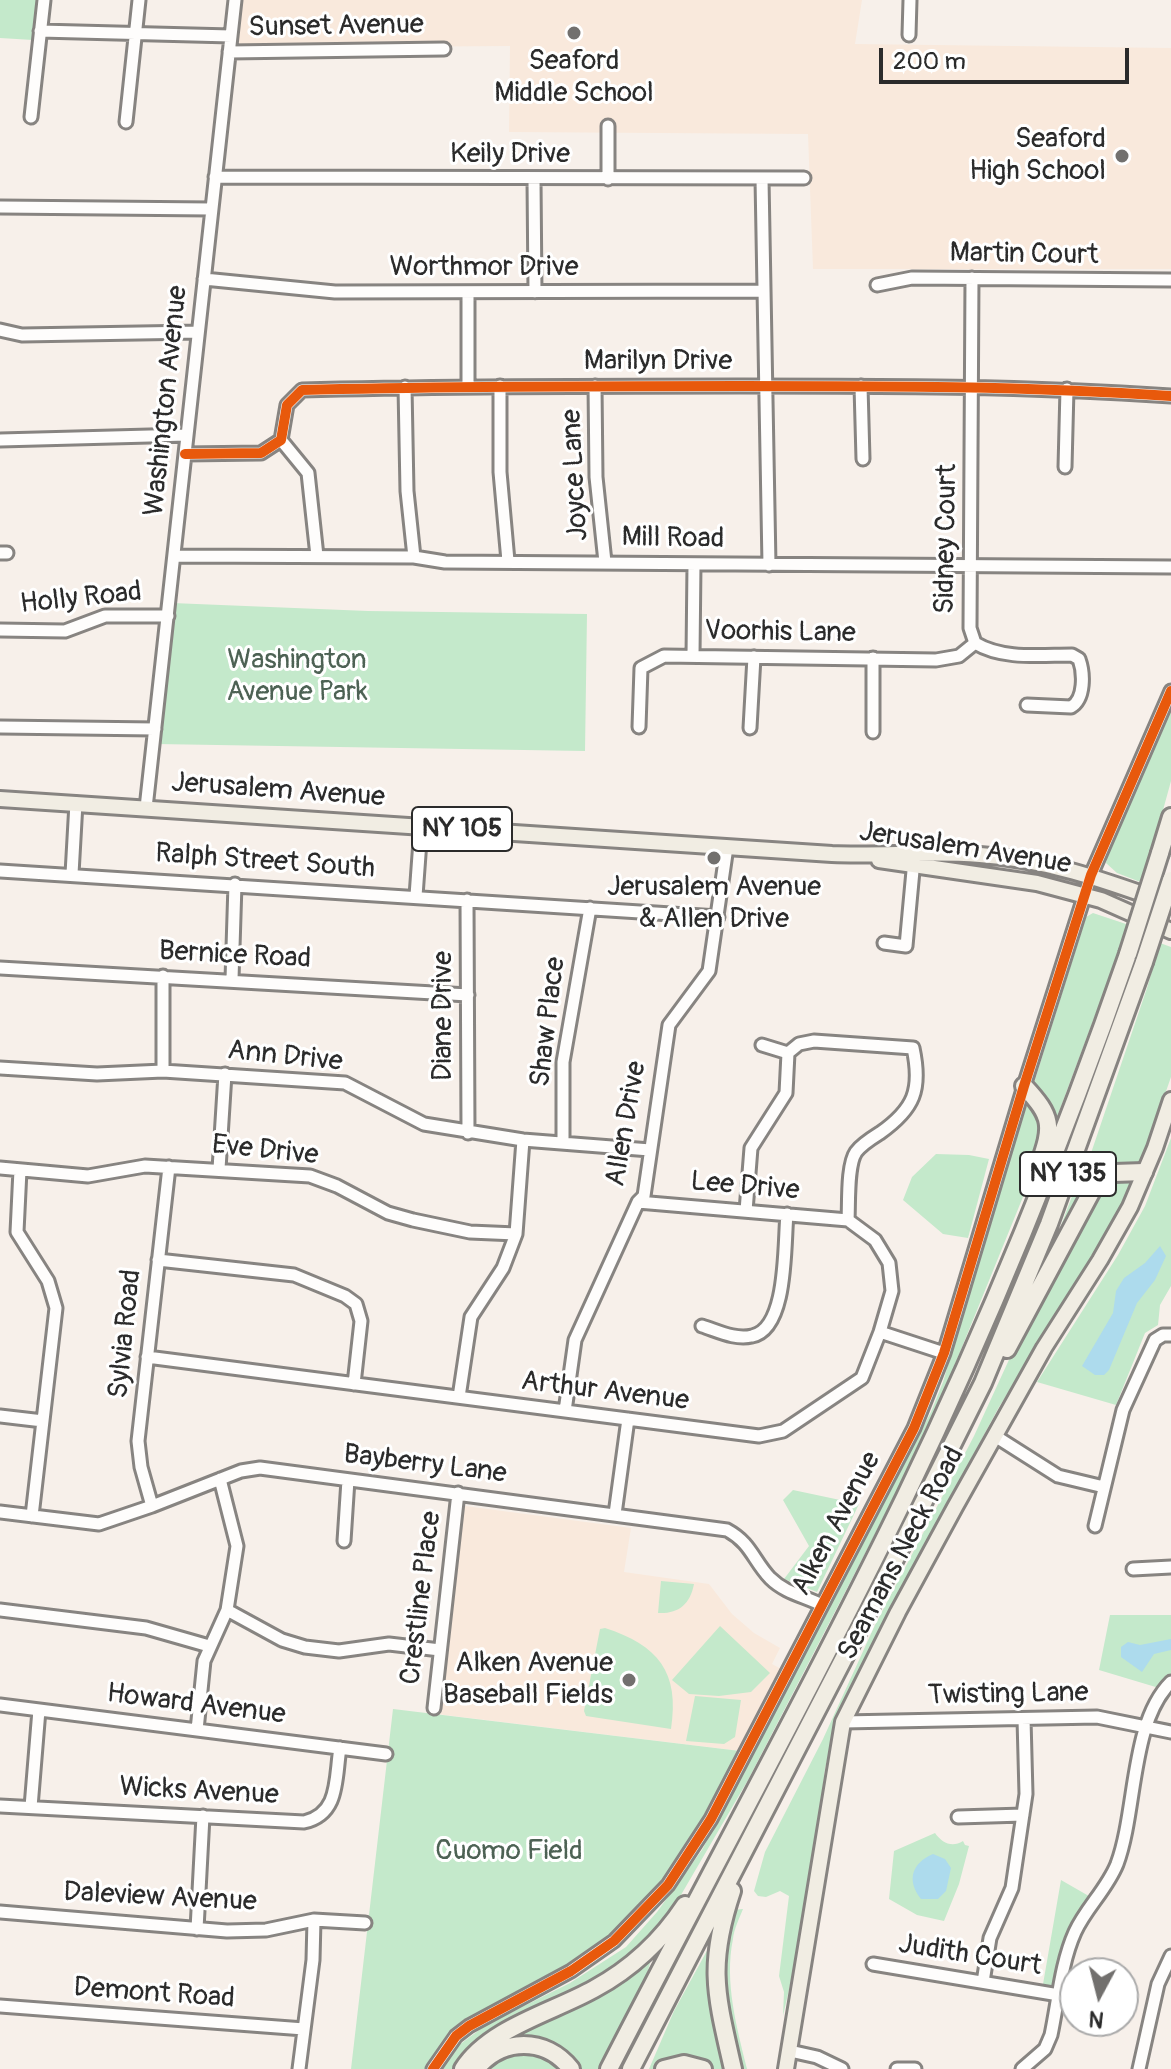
<!DOCTYPE html>
<style>
body{margin:0}
#map{position:relative;width:1171px;height:2069px;overflow:hidden;background:#f7f0ea;font-family:Pangolin,sans-serif}
canvas{display:block}
.north{position:absolute;left:1059px;top:1957px;width:80px;height:80px;box-sizing:border-box;background:#fff;border:2px solid #aaa;border-radius:50%;rotate:187deg;font-size:22px;font-weight:700;line-height:32px;text-align:center;color:#2b2b2b}
.north::after{content:'';display:block;margin:auto;width:28px;height:36px;background:#72706e;clip-path:polygon(50% 0,100% 100%,50% 72%,0 100%)}
.scale{position:absolute;left:879px;top:48px;width:250px;height:36px;box-sizing:border-box;border:4px solid #2b2b2b;border-top:0;padding-left:10px;font-size:24px;line-height:28px;white-space:nowrap;color:#2b2b2b;-webkit-text-stroke:6px #fff;paint-order:stroke}
</style>
<div id="map">
<canvas width="1171" height="2069"></canvas>
<div class="north">N</div>
<div class="scale">200 m</div>
</div>
<script>
const g = document.querySelector('canvas').getContext('2d');
g.lineJoin = 'round';
function fill(path, color) {
  g.fillStyle = color;
  g.fill(path, 'evenodd');
}
function trace(path, color, width, dash) {
  g.strokeStyle = color;
  g.lineWidth = width;
  g.lineCap = dash ? 'butt' : 'round';
  g.setLineDash(dash || []);
  g.stroke(path);
}
function label(font, color, halo, rows, align = 'center') {
  g.font = font + ' Pangolin,sans-serif';
  g.lineWidth = 6;
  g.setLineDash([]);
  g.textBaseline = 'middle';
  g.strokeStyle = halo;
  g.fillStyle = color;
  for (const [text, x, y, turn = 0] of rows) {
    g.save();
    g.translate(x, y);
    g.rotate((+turn || 0) * Math.PI / 180);
    g.textAlign = isNaN(turn) ? turn : align;
    if (halo) g.strokeText(text, 0, 0);
    g.fillText(text, 0, 0);
    g.restore();
  }
}
const built = new Path2D(`
 M239 0H862L855 44 1171 48V269H813L808 134 509 132 510 46 233 48Z
 M465 1506 631 1528 624 1572 709 1584 732 1614 754 1633 780 1648 772 1664 783 1670 740 1751 437 1714Z`);
const green = new Path2D(`
 M0 0H37L33 40 0 38Z
 M172 603 368 611 587 614 585 751 156 744Z
 M1171 710V781L1143 883 1117 873 1106 863 1107 858Z
 M1093 913 1129 925 1054 1125 1033 1086 1086 917Z
 M1160 943 1171 947V1077L1141 1163 1137 1167 1110 1169 1051 1252 1086 1159H1089L1147 988Z
 M1028 1106H1034L1040 1110 1042 1150 947 1384 887 1511 748 1780 678 1900 652 1939 604 1978 457 2069H441L459 2045 486 2025 570 1983 626 1947 657 1912 702 1850 931 1412 943 1382 1024 1108Z
 M1171 1138V1286L1160 1305 1158 1325 1145 1333 1116 1405 1037 1382 1118 1255 1145 1206Z
 M936 1154 969 1155 989 1159 968 1238 943 1234 903 1200 912 1177Z
 M1128 1179 1131 1186 1097 1252 999 1407 897 1596 836 1721 825 1769 808 1905 783 2016 784 1992 779 1976 789 1896 780 1891 766 1897 758 1896 754 1891 765 1852 823 1739 875 1625 974 1436 1013 1351 1098 1189 1109 1181Z
 M793 1490 859 1504 817 1592 784 1579 809 1546 783 1500Z
 M661 1581 694 1584C690 1605 678 1614 658 1613Z
 M1110 1615H1171V1675L1159 1688 1099 1670Z
 M720 1626 770 1673 751 1692 719 1696 689 1694 672 1680Z
 M605 1628C658 1645 680 1672 671 1729L586 1716 584 1711 600 1629Z
 M695 1696 741 1700 735 1737 724 1744 686 1741Z
 M393 1709 740 1751 705 1817 663 1882 625 1922 593 1952 467 2022 429 2069H351Z
 M935 1833C942 1843 952 1848 963 1841L965 1845 969 1846 959 1884 944 1921 917 1915 889 1899 894 1851Z
 M1061 1880 1094 1899 1075 1927 1058 1992 1042 1990Z
 M743 1909C739 1919 734 1929 733 1939 724 1982 737 2028 747 2069H737L719 1969 732 1910Z
 M715 1936 728 2069H649L674 2011Z
 M652 1956 647 1974 599 2069H574L514 2039 512 2035 624 1980Z
 M514 2050 537 2051 562 2069H482Z`);
const water = new Path2D(`
 M1160 1246 1166 1256 1155 1280 1137 1303 1109 1370 1104 1375H1095L1082 1366 1113 1313 1116 1291 1124 1278 1145 1263Z
 M1171 1639V1650L1154 1654 1142 1672 1121 1657V1647L1128 1642 1140 1645Z
 M933 1854 945 1859 951 1868 946 1891 938 1899H921C906 1880 912 1863 933 1854Z`);
const minor = new Path2D(`
 M40 31 231 36
 M909 35 910 0
 M229 52 444 49
 M31 117 44 0
 M126 122 139 0
 M608 126V179
 M215 177 804 178
 M762 179 769 565
 M534 180 535 292
 M0 207 211 209
 M972 278 970 628 975 643C1003 660 1041 655 1072 655L1079 659C1084 673 1085 699 1071 707L1027 705
 M204 279 335 292 764 291
 M877 285 912 278 1171 280
 M468 292V386
 M0 330 22 335 198 332
 M500 386V472L508 561
 M595 386 596 477 605 562
 M861 386 863 459
 M405 387 407 491 414 557
 M0 440 187 435
 M281 440 308 473 317 556
 M185 454 261 453 281 440 287 405 302 390C448 386 594 386 740 386 884 386 1027 386 1171 396
 M1065 467 1067 389
 M0 553H7
 M174 556 414 557 445 562 1171 567
 M0 630 65 631 105 616H168
 M693 656 694 564
 M0 727 155 729
 M639 727 641 668 664 656 936 660 959 656 975 643
 M750 728 754 657
 M873 732V658
 M146 808 235 0
 M0 871 718 917
 M72 874 76 803
 M416 896 421 827
 M467 900 468 1133
 M884 943 906 946 914 860
 M0 968 468 995
 M232 979 235 884
 M762 1045 788 1053
 M0 1068 97 1074 163 1071 345 1083 424 1124 523 1140 650 1150
 M163 1071V976
 M563 1142V1062L590 908
 M0 1168 88 1176 145 1166 310 1176 337 1186 388 1213 413 1220 470 1232 516 1234
 M219 1169 225 1074
 M20 1170 17 1232 48 1281 56 1308 32 1516
 M638 1202 848 1220
 M746 1211 751 1148 786 1093 788 1053 799 1044 814 1041 913 1048C922 1090 914 1109 880 1133 872 1138 862 1144 856 1152 847 1165 849 1203 848 1220
 M158 1260 294 1275 345 1296 356 1304 361 1321 354 1384
 M702 1326C718 1331 735 1340 752 1336 788 1329 784 1244 787 1214
 M880 1332 944 1353
 M147 1357 759 1436 783 1431 862 1378 880 1332 892 1291 889 1263 875 1240 848 1220
 M459 1397 471 1317 503 1268 516 1234 523 1140
 M565 1411 575 1340 638 1202 644 1196 669 1025 709 971 727 847
 M0 1416 43 1421
 M995 1436 1058 1476 1104 1487
 M152 1506 141 1467 138 1441 169 1167
 M0 1512 99 1524 152 1506 241 1471 260 1468 727 1530C751 1543 753 1560 770 1578 785 1593 804 1596 822 1605
 M615 1514 628 1419
 M1095 1526 1123 1410 1155 1340 1163 1335H1171
 M344 1541 348 1480
 M1133 1569 1171 1567
 M0 1610 146 1628 209 1646
 M227 1610 282 1640 305 1647 339 1651 389 1644 440 1650
 M0 1705 386 1754
 M434 1708 458 1493
 M843 1722 1097 1717 1171 1732
 M197 1730 204 1661 227 1610 237 1546 220 1479
 M0 1806 304 1822C340 1814 335 1778 340 1748
 M31 1807 39 1710
 M958 1817 1023 1815
 M0 1912 227 1931 266 1930 314 1920 365 1923
 M197 1929 203 1816
 M873 1964 1059 1995
 M983 1982 990 1938 1012 1888 1026 1794 1024 1719
 M0 2006 304 2029
 M790 2051 817 2057 842 2069
 M299 2069 313 1960 314 1920
 M433 2069 456 2036 469 2026 571 1971 614 1941 668 1885 711 1819 914 1428 944 1353 1024 1086 1091 875 1171 691
 M897 2069H915
 M1022 2069 1045 2049 1051 2035C1058 2002 1061 1963 1075 1932 1086 1908 1107 1889 1117 1864 1137 1810 1130 1723 1171 1682
 M1139 2069 1158 1984 1171 1956`);
const major = new Path2D(`
 M0 799 832 854C881 856 930 851 980 855 1047 859 1109 882 1171 904
 M879 860 1037 883 1101 900 1171 931
 M786 2069 843 1722 898 1612 955 1507 1044 1348 1100 1260 1130 1207 1155 1148 1171 1100`);
const highway = new Path2D(`
 M1160 853 1171 817
 M1024 1086C1053 1117 1053 1126 1039 1165
 M1007 1349 1095 1185 1114 1173 1144 1172
 M732 1891C707 1966 716 1994 733 2069
 M463 2069C489 2028 553 2012 594 1989 631 1969 662 1940 685 1905
 M476 2069C502 2037 546 2037 571 2069
 M609 2069C707 1878 811 1690 905 1497 990 1321 1064 1139 1128 954
 M631 2069 888 1573 983 1383 1049 1224 1144 962
 M664 2069 684 2064 703 2069`);
const highwayBridge = new Path2D(`
 M1128 954 1160 853
 M1144 962 1171 880`);
const cycleway = new Path2D(`
 M185 454 261 453 281 440 287 405 302 390C448 386 594 386 740 386 884 386 1027 386 1171 396
 M433 2069 456 2036 469 2026 571 1971 614 1941 668 1885 711 1819 914 1428 944 1353 1024 1086 1091 875 1171 691`);
const markers = [
 [574,33,8,"#72706e"],
 [1122,156,8,"#72706e"],
 [714,858,8,"#72706e"],
 [629,1680,8,"#72706e"]
];
const shields = [
 [462,829,100],
 [1068,1174,96]
];
const shieldNames = [
 ["NY 105",462,829],
 ["NY 135",1068,1174]
];
const streetNames = [
 ["Sunset Avenue",336,27,-1],
 ["Keily Drive",510,155],
 ["Martin Court",1024,255,1],
 ["Worthmor Drive",484,268],
 ["Marilyn Drive",658,362],
 ["Washington Avenue",167,401,-84],
 ["Joyce Lane",576,475,-93],
 ["Mill Road",673,539,1],
 ["Sidney Court",947,539,-89],
 ["Holly Road",81,599,-6],
 ["Voorhis Lane",780,633,1],
 ["Jerusalem Avenue",278,791,4],
 ["Jerusalem Avenue",965,849,9],
 ["Ralph Street South",265,862,4],
 ["Bernice Road",235,956,3],
 ["Diane Drive",444,1016,-90],
 ["Shaw Place",549,1022,-83],
 ["Ann Drive",285,1057,6],
 ["Allen Drive",627,1124,-80],
 ["Eve Drive",265,1151,6],
 ["Lee Drive",745,1187,5],
 ["Sylvia Road",126,1334,-84],
 ["Arthur Avenue",605,1392,7],
 ["Bayberry Lane",425,1465,7],
 ["Alken Avenue",837,1524,-62],
 ["Seamans Neck Road",902,1554,-62],
 ["Crestline Place",422,1598,-83],
 ["Twisting Lane",1008,1695,-1],
 ["Howard Avenue",196,1705,7],
 ["Wicks Avenue",199,1792,3],
 ["Daleview Avenue",160,1898,3],
 ["Judith Court",970,1956,9],
 ["Demont Road",154,1994,4]
];
const poiNames = [
 ["Seaford",574,62],
 ["Middle School",574,94],
 ["Seaford",1106,140,"right"],
 ["High School",1106,172,"right"],
 ["Jerusalem Avenue",714,888],
 ["& Allen Drive",714,920],
 ["Alken Avenue",613,1664,"right"],
 ["Baseball Fields",613,1696,"right"]
];
const parkNames = [
 ["Washington",297,661],
 ["Avenue Park",297,693],
 ["Cuomo Field",509,1852]
];
fill(built, '#f9e9dc');
fill(green, '#c4e9cb');
fill(water, '#addbed');
trace(minor, '#878481', 17);
trace(major, '#878481', 20);
trace(highway, '#878481', 22);
trace(minor, '#fefdfc', 11);
trace(major, '#f1ede3', 14);
trace(highway, '#f1ede3', 16);
trace(highwayBridge, '#878481', 22, []);
trace(highwayBridge, '#f1ede3', 16);
trace(cycleway, '#e8590c', 10);
for (const [x, y, r, color] of markers) {
  const dot = new Path2D();
  dot.arc(x, y, r, 0, 2 * Math.PI);
  g.fillStyle = color;
  g.fill(dot);
  trace(dot, '#fff', 3);
}
for (const [x, y, w] of shields) {
  const box = new Path2D();
  box.roundRect(x - w / 2, y - 22, w, 44, 6);
  g.fillStyle = '#fff';
  g.fill(box);
  trace(box, '#2b2b2b', 2);
}
label('bold 26px', '#2b2b2b', null, shieldNames);
label('28px', '#2b2b2b', '#fff', streetNames);
label('28px', '#2b2b2b', '#fff', poiNames);
label('28px', '#4d6254', '#fff', parkNames);
</script>
